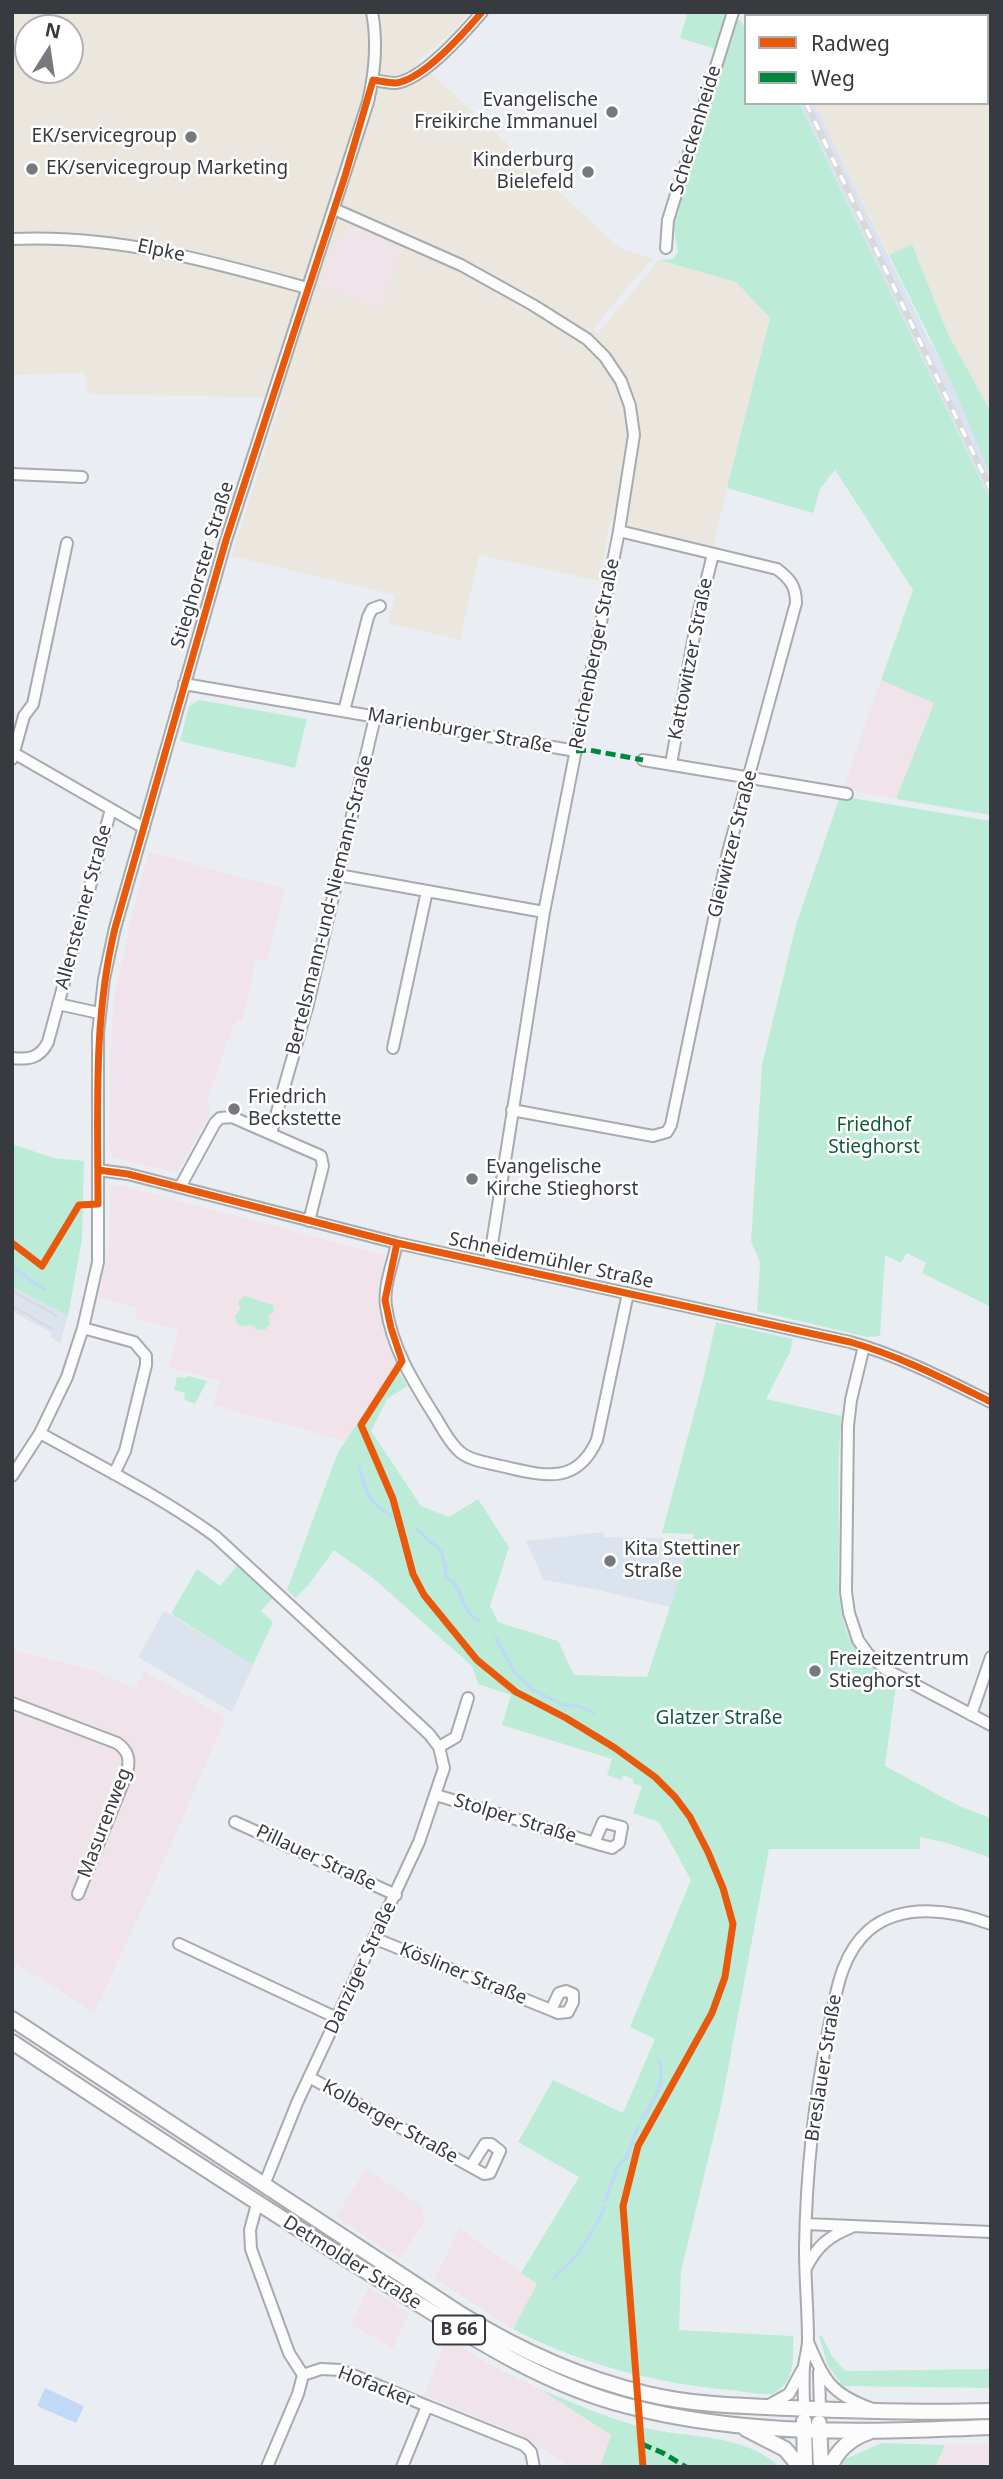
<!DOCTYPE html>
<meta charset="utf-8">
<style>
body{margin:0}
#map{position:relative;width:1003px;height:2479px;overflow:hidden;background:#eaeef3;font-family:"Noto Sans",sans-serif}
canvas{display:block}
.frame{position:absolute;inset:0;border:14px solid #373a3e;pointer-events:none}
.legend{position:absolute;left:744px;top:14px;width:245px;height:91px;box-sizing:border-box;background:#fff;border:2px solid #afb0b2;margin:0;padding:9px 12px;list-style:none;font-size:21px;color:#373a3e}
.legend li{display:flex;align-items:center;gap:14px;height:35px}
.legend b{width:35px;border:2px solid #afb0b2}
.north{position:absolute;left:14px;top:14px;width:70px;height:70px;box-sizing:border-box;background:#fff;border:2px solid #afb0b2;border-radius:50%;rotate:12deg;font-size:19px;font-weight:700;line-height:28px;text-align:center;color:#373a3e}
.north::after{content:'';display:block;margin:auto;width:24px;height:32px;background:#76797d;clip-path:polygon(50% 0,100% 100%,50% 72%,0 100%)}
</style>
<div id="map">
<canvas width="1003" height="2479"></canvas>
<div class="frame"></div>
<ul class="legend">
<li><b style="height:9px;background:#e8590c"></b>Radweg</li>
<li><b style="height:9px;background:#00873e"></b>Weg</li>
</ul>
<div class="north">N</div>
</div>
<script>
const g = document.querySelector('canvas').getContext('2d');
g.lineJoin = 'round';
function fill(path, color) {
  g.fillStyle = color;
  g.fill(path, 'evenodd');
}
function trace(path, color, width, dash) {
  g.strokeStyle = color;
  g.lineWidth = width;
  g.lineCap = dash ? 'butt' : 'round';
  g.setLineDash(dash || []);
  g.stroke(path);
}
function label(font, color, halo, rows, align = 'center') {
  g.font = font + ' "Noto Sans",sans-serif';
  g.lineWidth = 5;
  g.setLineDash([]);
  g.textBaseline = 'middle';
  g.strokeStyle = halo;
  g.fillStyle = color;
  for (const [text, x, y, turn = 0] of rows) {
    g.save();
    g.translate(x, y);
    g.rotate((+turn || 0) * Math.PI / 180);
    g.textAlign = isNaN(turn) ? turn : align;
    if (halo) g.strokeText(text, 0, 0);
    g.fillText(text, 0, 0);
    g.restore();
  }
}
const commercial = new Path2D(`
 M762 12H991V75L987 74V16H765Z
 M350 230 364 231 403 248 380 309 320 286 335 243 344 233Z
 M881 680 934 702 896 799 843 789Z
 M149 852 285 889 267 962 256 960 242 1021 235 1020 207 1100 210 1113 177 1173 113 1158 109 1144 111 1038 114 999 133 911Z
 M119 1185 383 1255 385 1262 377 1300 386 1338 394 1362V1369L346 1441 213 1405 220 1381 169 1368 178 1329 135 1319 137 1308 99 1297 109 1246 110 1192 113 1187Z
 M12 1650 88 1668 136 1689 144 1671 226 1718 151 1890 94 2013 12 1961Z
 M366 2169 423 2207 424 2222 401 2258 382 2248 336 2216Z
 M459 2228 537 2284 513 2329 435 2279Z
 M369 2287 409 2313 393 2348 353 2326 352 2322Z
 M447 2338 491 2365 540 2389 611 2435 600 2467H570L536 2444 534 2448 529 2441 516 2433 424 2395Z
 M991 2443V2467H935L945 2445Z`);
const industrial = new Path2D(`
 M12 12H470L455 30 418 61 621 249 653 258 593 329 598 333 659 260 737 282 770 318 713 546 610 522 599 581 479 555 460 640 388 623 395 595 231 556 282 398 88 394 85 373 12 375ZM28 28H70V70H28ZM357 229 403 248 380 309 320 286 335 243 344 233Z
 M987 79 991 80V412L948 334 912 244 889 255 814 103H987Z`);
const built = new Path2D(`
 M799 103H814L928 338 991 450V521L855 219Z
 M12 1287 68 1316 60 1343 50 1337 52 1333 12 1311Z
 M603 1532 604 1537 693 1539 670 1607 594 1589 544 1580 526 1541Z
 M164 1611 253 1665 232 1712 138 1657Z`);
const green = new Path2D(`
 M688 12H729L718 50 680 38Z
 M737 17 746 28V103H799L991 502V815L896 799 934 703 881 680 913 590 835 470 820 489 813 513 727 488 770 318 736 282 659 260 673 259 678 252 674 230 676 214Z
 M912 244 948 334 991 412V476L950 379 889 255Z
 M199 700 307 719 295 768 180 741 189 706Z
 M840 796 991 821V1307L922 1273 926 1263 907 1253 901 1263 885 1255 880 1336 867 1337 757 1311 760 1263 751 1241 762 1065 796 925Z
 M12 1144 53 1158 84 1161 82 1239 68 1316 12 1287Z
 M245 1296 273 1305 274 1311 268 1316 270 1324 266 1329 258 1330 251 1325 241 1326 237 1324 235 1316 240 1309 238 1301Z
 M716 1322 793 1339 790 1352 766 1399 842 1416C837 1453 839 1492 839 1529 839 1563 835 1598 846 1630 855 1653 875 1673 896 1684L885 1766 959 1806 991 1818V1858L947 1843 920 1837V1849H769L721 2106 681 2271 679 2330 793 2336C793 2358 796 2384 772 2394 758 2395 743 2391 729 2390 654 2383 580 2364 513 2329L537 2284 521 2273 579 2177 518 2142 553 2080 623 2113 655 2039 630 2027 691 1880 659 1822 633 1813 642 1786 633 1783V1779L623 1775 621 1780 607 1775 612 1759 502 1725 511 1695 478 1684 472 1666 373 1578 334 1550 310 1583 296 1598 287 1590 338 1452 394 1369V1362L407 1386 387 1399 371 1431 421 1506 449 1517 478 1499 509 1547 490 1606 498 1622 558 1641 574 1675 647 1677 694 1534 662 1533 703 1380Z
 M189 1376 207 1381 195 1404 184 1400 185 1393 174 1390 177 1377 185 1378Z
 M237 1566 273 1598 261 1611 273 1622 253 1665 171 1614 197 1569 220 1586Z
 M819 2336H822L832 2356 845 2371 991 2369V2388L843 2386 828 2366Z
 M540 2389C573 2403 607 2418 641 2427 688 2439 742 2432 780 2467H600L611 2435Z
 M882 2443 945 2445 935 2467H840L845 2459Z`);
const water = new Path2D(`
 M45 2388 84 2406 76 2423 37 2406Z`);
const stream = new Path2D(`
 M12 1267 44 1289
 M359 1467C366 1493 368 1502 392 1516
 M416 1529 441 1551 445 1565 446 1577C465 1587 457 1608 479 1621
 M496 1638 515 1673 533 1690 563 1705 578 1706 594 1713
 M643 2118C654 2100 666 2082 659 2060
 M605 2201 618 2166 627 2156 638 2127
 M554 2278C561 2268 572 2262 578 2253 588 2238 598 2224 604 2208`);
const minor = new Path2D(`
 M373 80C380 81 389 83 396 83 424 79 464 33 482 12
 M334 209 461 265 533 305 587 339 605 357 621 381 630 406 634 435 619 531 544 912 489 1263
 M12 239C114 234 210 261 307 288
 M666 248 668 220 733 12
 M12 474 82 477
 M184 684 576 751
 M344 711 368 617 372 609 380 606
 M12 752 144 828
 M12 759 24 716 33 704 67 543
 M643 760 847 794
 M671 764 697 619 713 554
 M338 875 544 912
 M58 1004 99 1013
 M393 1048 427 891
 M12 1058C29 1060 40 1058 48 1042L111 809
 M512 1110 653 1136 667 1132 671 1125 728 852 796 603C796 586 790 579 777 569L619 531
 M271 1133 308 1004 375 717
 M98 1170 128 1174 397 1243 850 1342C900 1356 944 1379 991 1402
 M180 1187 215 1123 220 1118 232 1117 321 1156 323 1166 309 1221
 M397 1243C393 1263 383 1287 386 1306 392 1349 414 1383 436 1418 442 1428 448 1440 457 1449 468 1461 486 1462 501 1466 542 1475 576 1487 597 1440L628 1293
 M83 1328 134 1342 146 1356V1365L125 1451 114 1474
 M864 1346 851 1400 848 1426 846 1592 849 1613 858 1640 868 1654 885 1669 991 1725
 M40 1433C99 1466 160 1496 215 1536L429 1734 439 1747 444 1768 419 1842 297 2103 264 2185
 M12 1476 40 1433 67 1377 83 1328 98 1262V1033L104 979 115 928 226 540 368 102C375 72 378 43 372 12
 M12 1703 117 1743C129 1751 130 1760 127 1773L78 1894
 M971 1715 991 1657
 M439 1747 456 1737 468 1698
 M436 1795 601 1845 612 1848 619 1843 622 1827 603 1822 594 1843
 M235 1822 396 1895
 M376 1939 551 2010 558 2013 568 2012 573 2002V1994L566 1991 559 1993 551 2010
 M179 1944 337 2018
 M309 2077 484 2174 490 2173 500 2151 491 2144H485L471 2166
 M257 2204 250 2230 251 2249 289 2353 303 2375 298 2394 267 2467
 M806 2224 991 2232
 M806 2268C817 2246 829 2236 852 2227
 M808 2342C825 2381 830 2393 870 2408
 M819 2372 820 2410
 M303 2375 321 2369 341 2370 427 2406 402 2467
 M769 2405 789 2394 802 2370
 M427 2406 524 2445 531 2452 534 2467
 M804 2409C804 2395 803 2381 804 2366 805 2358 808 2349 808 2340 808 2310 805 2280 805 2249 806 2175 814 2100 829 2027 836 1993 841 1954 869 1930 902 1902 953 1910 991 1924`);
const major = new Path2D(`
 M12 2019 462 2315C520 2351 580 2378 647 2394 693 2405 741 2406 789 2408 856 2411 923 2413 991 2411
 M12 2042C134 2123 257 2204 382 2281 461 2330 537 2383 628 2406 746 2437 870 2432 991 2427
 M804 2421 805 2467
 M819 2423 821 2467
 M746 2429 785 2449 800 2467
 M830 2467C838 2449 851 2438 869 2432`);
const tram = new Path2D(`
 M12 1291 57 1316
 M12 1306 51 1328`);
const rail = new Path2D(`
 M756 12 758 16
 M806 103 991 490`);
const quiet = new Path2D(`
 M576 751 589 750 643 760
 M642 2444 663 2453 686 2467`);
const cycleway = new Path2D(`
 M98 1170 128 1174 397 1243 850 1342C900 1356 944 1379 991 1402
 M12 1243 42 1266 79 1205 98 1204C98 1111 93 1019 115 928L226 540 345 176 373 80C380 81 389 83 396 83 424 79 464 33 482 12
 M397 1243 385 1300 391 1328 402 1361 361 1425 393 1499 413 1574 424 1595 477 1660 516 1692 566 1718 615 1748 655 1777 675 1797 690 1817 708 1852 723 1888 733 1924 725 1977 712 2013 638 2146 623 2206 643 2467`);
const markers = [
 [612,112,7,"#76797d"],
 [191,137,7,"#76797d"],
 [32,169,7,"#76797d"],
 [588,172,7,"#76797d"],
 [234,1109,7,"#76797d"],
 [472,1179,7,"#76797d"],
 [610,1561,7,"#76797d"],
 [815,1671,7,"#76797d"]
];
const shields = [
 [459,2330,52]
];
const shieldNames = [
 ["B 66",459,2330]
];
const poiNames = [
 ["Evangelische",598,101,"right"],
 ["Freikirche Immanuel",598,123,"right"],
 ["EK/servicegroup",177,137,"right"],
 ["Kinderburg",574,161,"right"],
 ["Bielefeld",574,183,"right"],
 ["EK/servicegroup Marketing",46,169],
 ["Friedrich",248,1098],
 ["Beckstette",248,1120],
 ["Evangelische",486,1168],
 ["Kirche Stieghorst",486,1190],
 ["Kita Stettiner",624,1550],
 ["Straße",624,1572],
 ["Freizeitzentrum",829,1660],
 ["Stieghorst",829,1682]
];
const streetNames = [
 ["Scheckenheide",696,130,-73],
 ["Elpke",161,251,12],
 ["Stieghorster Straße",203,565,-73],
 ["Reichenberger Straße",595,654,-79],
 ["Kattowitzer Straße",691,659,-79],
 ["Marienburger Straße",460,731,10],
 ["Gleiwitzer Straße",733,844,-76],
 ["Bertelsmann-und-Niemann-Straße",330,905,-76],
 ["Allensteiner Straße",84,907,-75],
 ["Schneidemühler Straße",551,1261,12],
 ["Stolper Straße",515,1819,17],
 ["Masurenweg",105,1823,-69],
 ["Pillauer Straße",316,1858,25],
 ["Danziger Straße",361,1968,-65],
 ["Kösliner Straße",463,1974,22],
 ["Breslauer Straße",824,2068,-81],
 ["Kolberger Straße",390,2122,29],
 ["Detmolder Straße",352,2263,32],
 ["Hofacker",376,2387,21]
];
const parkNames = [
 ["Friedhof",874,1126],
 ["Stieghorst",874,1148],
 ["Glatzer Straße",719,1719]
];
fill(commercial, '#f0e4ea');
fill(industrial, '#ebe7de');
fill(built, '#dae3ee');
fill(green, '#bcecd7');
fill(water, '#c0d9f6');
trace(stream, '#c0d9f6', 3.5);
trace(minor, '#a7aaae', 14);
trace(major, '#a7aaae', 18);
trace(minor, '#fcfcfd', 10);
trace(major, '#fcfcfd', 14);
trace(tram, '#d7d8da', 2);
trace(rail, '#d7d8da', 6);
trace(rail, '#fff', 3.5, [10]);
trace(quiet, '#00873e', 5, [10, 5]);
trace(cycleway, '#e8590c', 7);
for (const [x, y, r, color] of markers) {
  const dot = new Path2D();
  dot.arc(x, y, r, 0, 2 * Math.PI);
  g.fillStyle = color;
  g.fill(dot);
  trace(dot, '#fff', 2.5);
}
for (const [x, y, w] of shields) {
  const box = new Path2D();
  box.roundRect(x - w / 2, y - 14.5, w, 29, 5);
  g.fillStyle = '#fff';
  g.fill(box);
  trace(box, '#373a3e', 2);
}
label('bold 18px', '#373a3e', null, shieldNames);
label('19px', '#373a3e', '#fff', poiNames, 'left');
label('19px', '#373a3e', '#fff', streetNames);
label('19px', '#12583c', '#fff', parkNames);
</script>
